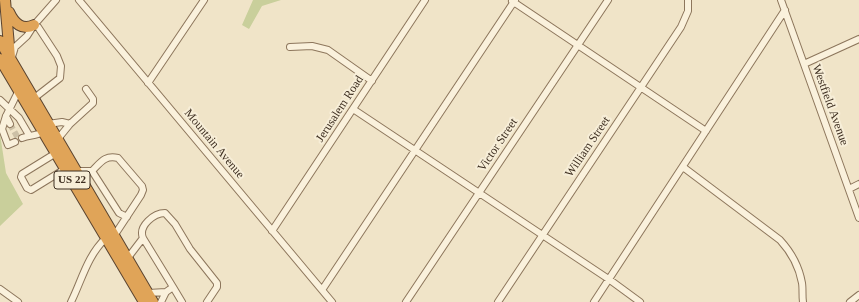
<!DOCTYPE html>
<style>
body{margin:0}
canvas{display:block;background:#f0e4c8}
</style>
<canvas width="859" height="302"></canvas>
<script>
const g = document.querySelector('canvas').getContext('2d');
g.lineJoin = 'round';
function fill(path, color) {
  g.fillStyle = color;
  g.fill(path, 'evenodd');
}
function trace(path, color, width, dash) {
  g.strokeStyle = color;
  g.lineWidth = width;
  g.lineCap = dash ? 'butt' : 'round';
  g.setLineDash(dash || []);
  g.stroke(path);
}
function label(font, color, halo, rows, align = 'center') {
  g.font = font + ' "Times New Roman",serif';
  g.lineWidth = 4;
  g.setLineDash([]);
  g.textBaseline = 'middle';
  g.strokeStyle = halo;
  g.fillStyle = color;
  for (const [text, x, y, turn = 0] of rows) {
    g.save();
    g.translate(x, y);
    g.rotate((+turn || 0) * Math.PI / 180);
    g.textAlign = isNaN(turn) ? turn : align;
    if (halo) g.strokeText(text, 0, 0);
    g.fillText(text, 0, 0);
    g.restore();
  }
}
const green = new Path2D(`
 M253 0H281L262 6 249 29 242 25Z
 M0 134 6 173 23 204 0 226Z`);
const minorTunnel = new Path2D(`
 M10 124 19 140`);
const minor = new Path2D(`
 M79 0 332 302
 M781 0 859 218
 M512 1 706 131
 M290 47 312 46 328 50 372 81
 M12 57 15 47 27 36 34 25 56 0
 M804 64 859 39
 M148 83 204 0
 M33 99 60 78 61 66 57 56 38 27 34 25
 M0 100 19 118 29 135
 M353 109 610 280 640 302
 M6 116 10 124
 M48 124 62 122 70 124
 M22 138C30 135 36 136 43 132
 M57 140 70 124 93 103V99L86 89
 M15 142 8 145 2 129 6 116 19 90
 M56 153 22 174 21 177 27 188 31 190 65 169
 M683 167 780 240C791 252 799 266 802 283 803 289 802 296 803 302
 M76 171H92C101 162 105 155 118 158L142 186 143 190 141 195 114 236
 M92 171 119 213 127 217
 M849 189 859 184
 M272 231 425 0
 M143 238 173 287
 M127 259 143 238C138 226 154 213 165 213L175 224 190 249 217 283V287L207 302
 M0 289 18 302
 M322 290 515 0
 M148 293 166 292
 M71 302C82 280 87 256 106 238
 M161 302 166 292 173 287 182 302
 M406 302 608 0
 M498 302 681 27 688 11V0
 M594 302 785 10
 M850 302 859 295`);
const highway = new Path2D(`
 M5 0 10 57
 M9 12C14 23 22 31 34 25
 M0 41 153 302
 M0 59 144 302`);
const shields = [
 [72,180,36]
];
const shieldNames = [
 ["US 22",72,180]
];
const streetNames = [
 ["Westfield Avenue",830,105,70],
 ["Jerusalem Road",340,109,-57],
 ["Mountain Avenue",214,144,50],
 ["Victor Street",498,145,-56],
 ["William Street",588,147,-56]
];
fill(green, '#c9cf9b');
trace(minorTunnel, '#ccc0a6', 6, [6, 3]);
trace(minor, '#8d765c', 8);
trace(highway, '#5b4430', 12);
trace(minor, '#faf1dc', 6);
trace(highway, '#e0a458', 10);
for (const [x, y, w] of shields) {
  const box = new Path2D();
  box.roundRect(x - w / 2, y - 9, w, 18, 3);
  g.fillStyle = '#f7eed8';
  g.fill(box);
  trace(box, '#3d2e20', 1);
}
label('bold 11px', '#3d2e20', null, shieldNames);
label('12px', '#3d2e20', '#f7eed8', streetNames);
</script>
